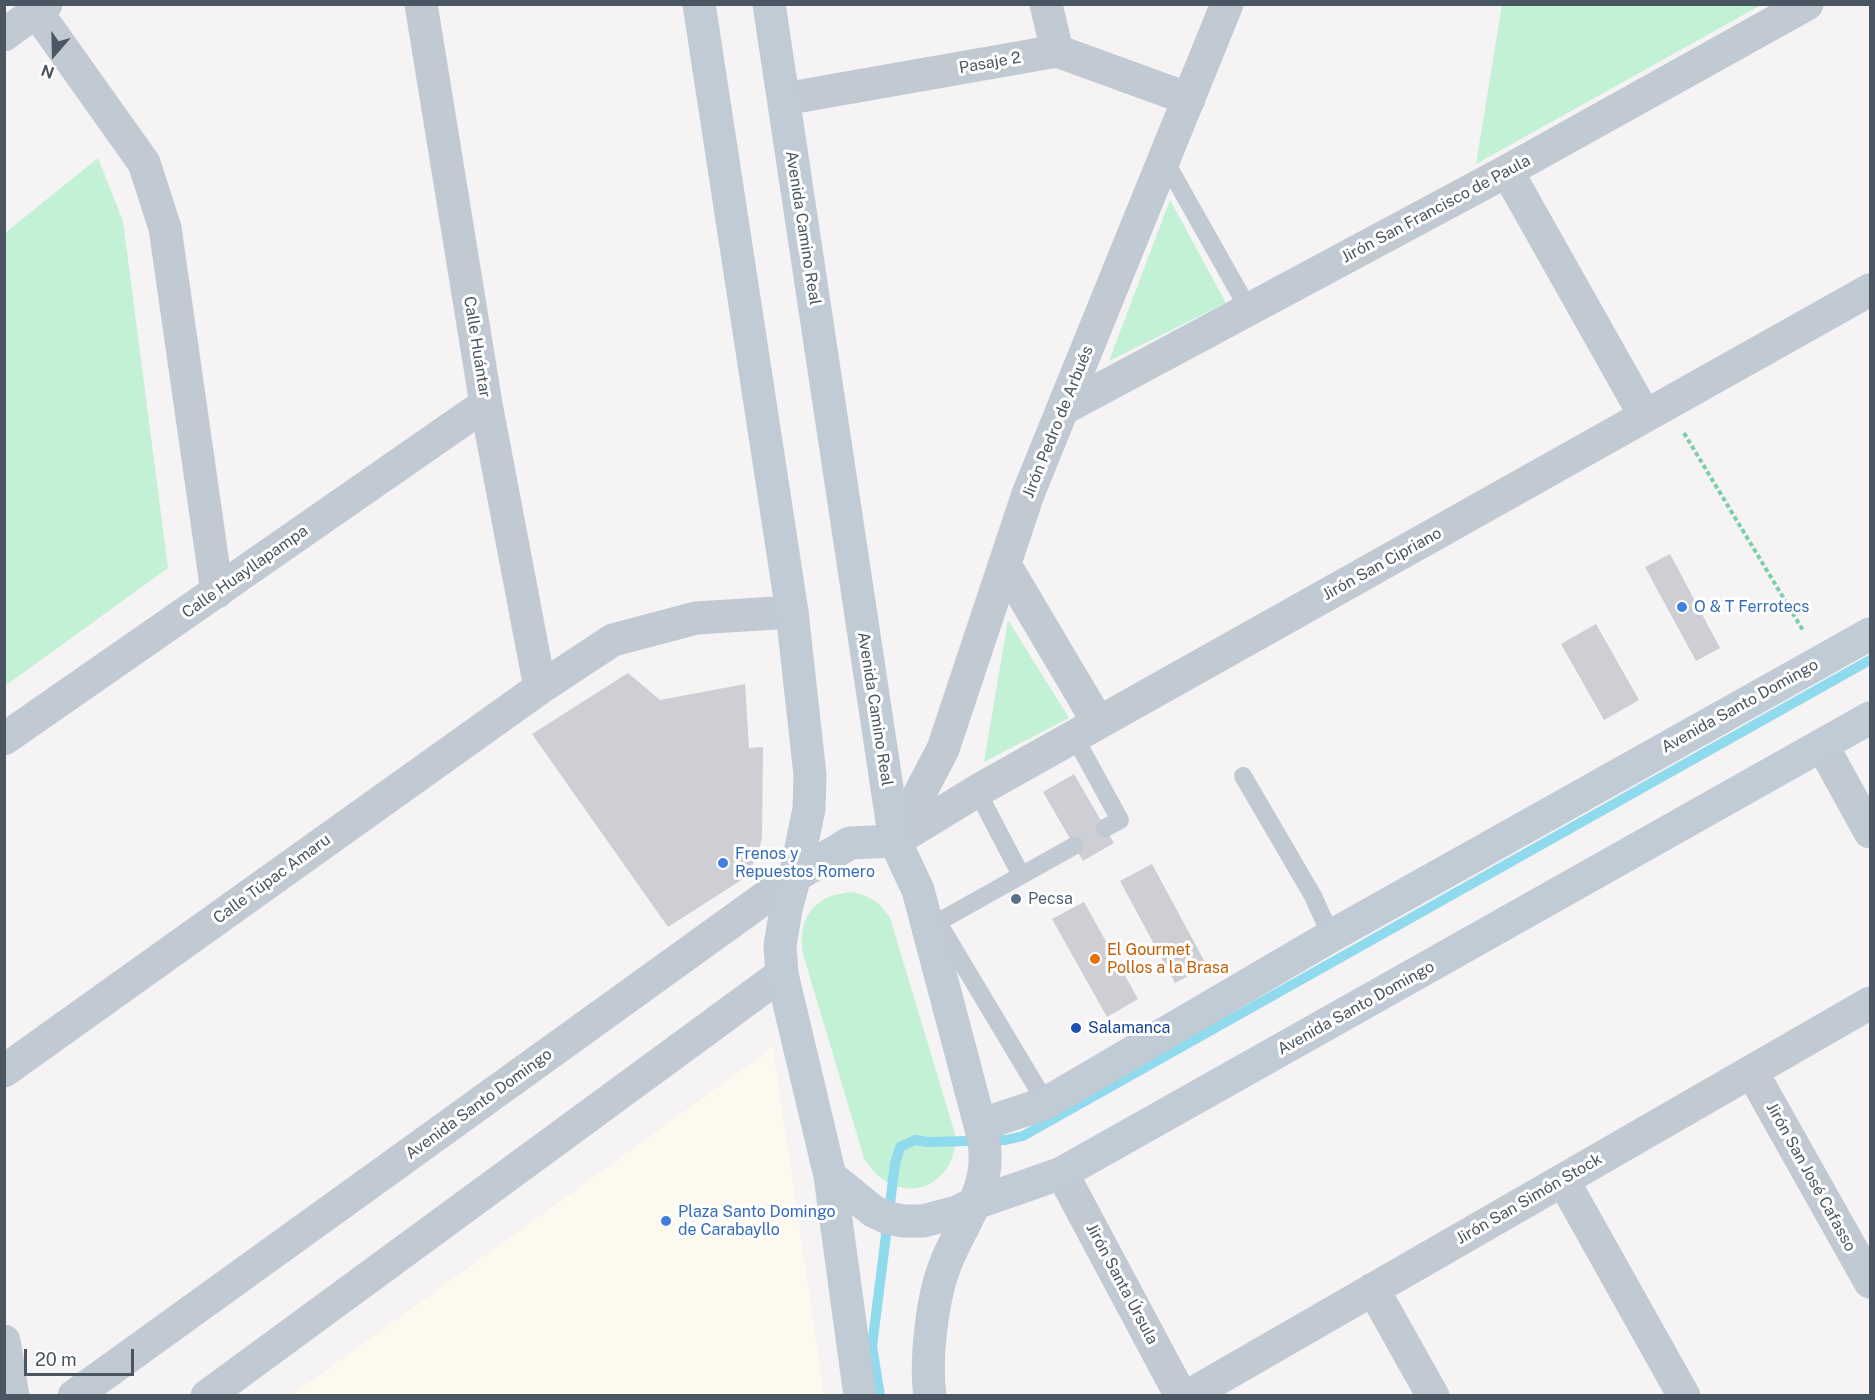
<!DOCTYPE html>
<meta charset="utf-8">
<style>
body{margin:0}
#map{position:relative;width:1875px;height:1400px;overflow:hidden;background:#f5f3f3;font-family:"Public Sans",sans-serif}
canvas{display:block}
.frame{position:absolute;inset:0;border:6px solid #4a5661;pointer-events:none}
.north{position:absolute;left:24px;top:24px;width:60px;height:60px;-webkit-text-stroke:4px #fff;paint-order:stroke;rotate:200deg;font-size:16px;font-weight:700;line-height:24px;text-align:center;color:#4a5661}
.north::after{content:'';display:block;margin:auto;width:21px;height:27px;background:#4a5661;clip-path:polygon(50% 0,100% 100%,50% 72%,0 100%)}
.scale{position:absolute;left:24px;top:1349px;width:110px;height:27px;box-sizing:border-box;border:3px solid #4a5661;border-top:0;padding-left:8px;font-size:18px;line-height:21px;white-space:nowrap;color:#4a5661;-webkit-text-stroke:4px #fff;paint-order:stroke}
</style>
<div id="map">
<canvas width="1875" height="1400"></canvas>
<div class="frame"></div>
<div class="north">N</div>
<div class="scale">20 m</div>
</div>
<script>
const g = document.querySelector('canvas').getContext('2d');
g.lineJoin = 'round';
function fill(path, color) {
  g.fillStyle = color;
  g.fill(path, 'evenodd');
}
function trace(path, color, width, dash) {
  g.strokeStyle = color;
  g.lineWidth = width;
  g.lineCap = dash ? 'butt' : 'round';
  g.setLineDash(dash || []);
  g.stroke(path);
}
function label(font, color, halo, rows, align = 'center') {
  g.font = font + ' "Public Sans",sans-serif';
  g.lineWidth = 6;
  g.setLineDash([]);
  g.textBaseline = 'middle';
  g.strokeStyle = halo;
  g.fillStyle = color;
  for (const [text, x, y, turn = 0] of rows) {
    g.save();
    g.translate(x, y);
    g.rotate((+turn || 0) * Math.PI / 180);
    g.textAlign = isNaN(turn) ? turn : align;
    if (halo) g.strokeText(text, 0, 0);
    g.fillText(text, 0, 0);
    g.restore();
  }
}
const commercial = new Path2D(`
 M773 1047 824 1395H292Z`);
const green = new Path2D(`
 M1502 5V4L1761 5 1476 164Z
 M98 158 123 221 168 568 5 686V233Z
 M1170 200 1226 303 1109 361Z
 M1008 620 1069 718 984 762Z
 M852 892C871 897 879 901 890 918L956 1137C953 1195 892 1207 864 1158L803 954C797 916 815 895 852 892Z`);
const stream = new Path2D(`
 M880 1396 872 1346 895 1164 900 1147 915 1140 928 1142 1006 1140 1023 1136 1870 660`);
const building = new Path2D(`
 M1670 554 1720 648 1696 661 1645 567Z
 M1596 624 1639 700 1604 720 1561 644Z
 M628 673 660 700 745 684 749 748 763 747 762 838 758 854 746 877 668 927 532 734Z
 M1074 774 1114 843 1083 861 1043 792Z
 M1152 864 1207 966 1175 983 1120 881Z
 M1084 902 1138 999 1107 1017 1052 919Z`);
const path = new Path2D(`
 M1684 433 1804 632`);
const service = new Path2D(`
 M1164 159 1249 310
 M1074 736 1120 820 1105 828
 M1243 776 1313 896 1331 936
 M977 791 1021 875
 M936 919 1046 1103
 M938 922 1074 846`);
const minor = new Path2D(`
 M421 4 486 404 540 688
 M1046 4 1057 51
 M36 11 144 163 165 228 217 592
 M4 35 46 4
 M784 99 1057 51 1189 99
 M1507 171 1645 416
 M1063 409 1507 171 1807 4
 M1005 565 1098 722
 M4 739 486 404
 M1822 745 1870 832
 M895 841 977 791 1870 290
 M4 1071 540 688 613 640 696 618 792 612
 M1752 1072 1870 1282
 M1062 1173 1181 1396
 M1563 1180 1684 1396
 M1373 1289 1433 1396
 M4 1341 13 1396
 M1188 1396 1870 1003`);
const tertiary = new Path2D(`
 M895 841 943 749 1028 494 1227 4
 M74 1396 795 876
 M207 1396 782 974`);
const secondary = new Path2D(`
 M699 4 792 612 810 775 809 809 795 876 786 909 780 946 782 974 830 1176 860 1396
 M769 4 895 841 918 890 980 1125C982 1134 985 1144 985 1153 988 1194 957 1231 944 1268 932 1300 925 1362 930 1396
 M795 876 850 843 895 841
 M980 1125 1046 1103 1331 936 1870 634
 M830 1176 873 1211 888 1218 903 1221H923L957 1212 973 1204 1062 1173 1870 718`);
const markers = [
 [1682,607,6,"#3f7fe0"],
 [723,863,6,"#3f7fe0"],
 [1016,899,6,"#5c6f8a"],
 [1095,959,6,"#e8710a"],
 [1076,1028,6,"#1a4fb4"],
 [666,1221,6,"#3f7fe0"]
];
const streetNames = [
 ["Pasaje 2",990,63,-10],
 ["Jirón San Francisco de Paula",1436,209,-28],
 ["Avenida Camino Real",803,228,81],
 ["Calle Huántar",477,347,81],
 ["Jirón Pedro de Arbués",1058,422,-68],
 ["Jirón San Cipriano",1382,564,-29],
 ["Calle Huayllapampa",245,572,-35],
 ["Avenida Santo Domingo",1740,706,-29],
 ["Avenida Camino Real",875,709,81],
 ["Calle Túpac Amaru",272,879,-36],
 ["Avenida Santo Domingo",1356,1008,-29],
 ["Avenida Santo Domingo",479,1104,-36],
 ["Jirón San José Cafasso",1811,1177,61],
 ["Jirón San Simón Stock",1529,1199,-30],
 ["Jirón Santa Úrsula",1122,1284,62]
];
const shopNames = [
 ["O & T Ferrotecs",1694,607],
 ["Frenos y",735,854],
 ["Repuestos Romero",735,872],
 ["Plaza Santo Domingo",678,1212],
 ["de Carabayllo",678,1230]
];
const serviceNames = [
 ["Pecsa",1028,899]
];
const foodNames = [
 ["El Gourmet",1107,950],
 ["Pollos a la Brasa",1107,968]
];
const transitNames = [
 ["Salamanca",1088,1028]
];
fill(commercial, '#fdf9ef');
fill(green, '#c3f1d5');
trace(stream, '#90daee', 10);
fill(building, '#cdcfd5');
trace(path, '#7ad0a6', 4, [4.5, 3]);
trace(service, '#c1cad2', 18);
trace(minor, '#c1cad2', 33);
trace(tertiary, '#c1cad2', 33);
trace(secondary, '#c1cbd6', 33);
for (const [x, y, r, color] of markers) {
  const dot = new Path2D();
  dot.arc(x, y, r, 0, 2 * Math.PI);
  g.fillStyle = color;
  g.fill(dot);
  trace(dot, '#fff', 2);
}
label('16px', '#4a5661', '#fff', streetNames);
label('16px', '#366cbe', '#fff', shopNames, 'left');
label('16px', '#4e5e75', '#fff', serviceNames, 'left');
label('16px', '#c56008', '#fff', foodNames, 'left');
label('16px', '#164399', '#fff', transitNames, 'left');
</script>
